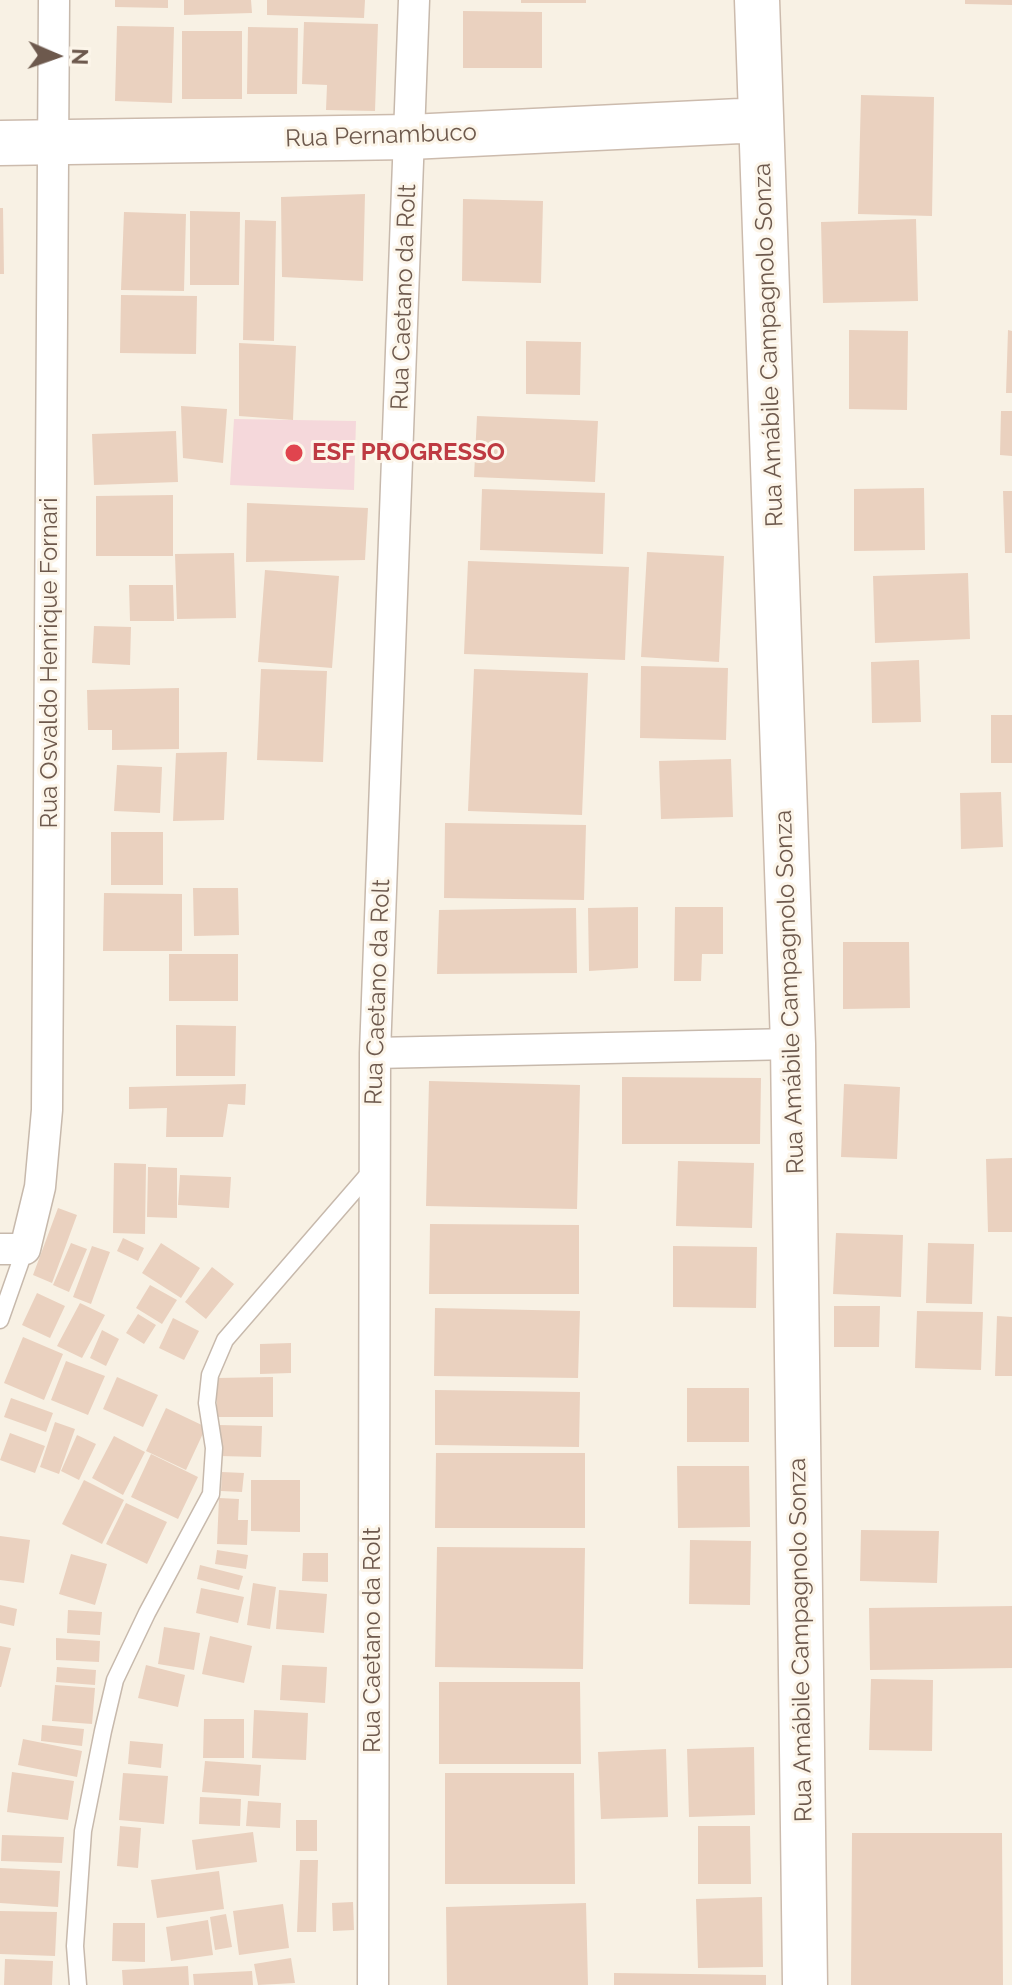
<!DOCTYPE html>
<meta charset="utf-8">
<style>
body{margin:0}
#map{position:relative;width:1012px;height:1985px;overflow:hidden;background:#f8f1e4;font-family:Raleway,sans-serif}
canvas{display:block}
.north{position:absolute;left:16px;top:16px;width:80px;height:80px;-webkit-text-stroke:6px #fcf5e9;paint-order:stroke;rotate:92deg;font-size:22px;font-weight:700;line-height:32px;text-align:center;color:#6d594d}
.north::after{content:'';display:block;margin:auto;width:28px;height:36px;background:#6d594d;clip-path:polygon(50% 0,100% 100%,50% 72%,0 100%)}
</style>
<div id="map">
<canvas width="1012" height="1985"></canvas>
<div class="north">N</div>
</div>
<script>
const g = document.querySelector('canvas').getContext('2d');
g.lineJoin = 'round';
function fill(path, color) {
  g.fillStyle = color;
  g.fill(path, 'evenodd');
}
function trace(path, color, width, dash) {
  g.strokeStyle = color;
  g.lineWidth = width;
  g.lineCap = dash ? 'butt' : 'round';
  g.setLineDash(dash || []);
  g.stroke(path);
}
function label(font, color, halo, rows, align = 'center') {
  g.font = font + ' Raleway,sans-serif';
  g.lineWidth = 6;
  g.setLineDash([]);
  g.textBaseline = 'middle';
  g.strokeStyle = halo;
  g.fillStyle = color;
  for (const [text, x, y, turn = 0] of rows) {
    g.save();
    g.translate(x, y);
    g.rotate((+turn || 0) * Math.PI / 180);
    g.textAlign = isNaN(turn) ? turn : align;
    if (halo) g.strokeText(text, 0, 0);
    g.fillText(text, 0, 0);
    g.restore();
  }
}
const medical = new Path2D(`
 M234 419 356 421 354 490 230 485Z`);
const building = new Path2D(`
 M115 0H168V8L115 7Z
 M184 0H251L252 13 184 15Z
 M267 0H365L364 18 267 15Z
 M521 0H586V3H521Z
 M965 0H1012V5L965 4Z
 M463 11 542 12V68H463Z
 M304 22 378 24 375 111 326 110 327 85 302 84Z
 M117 26 174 27 172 103 115 101Z
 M248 27 298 28 297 94H247Z
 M182 31H242V99H182Z
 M861 95 934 97 932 216 858 214Z
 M365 194 363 281 282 277 281 197Z
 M463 199 543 201 541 283 462 281Z
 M0 208H3L4 274H0Z
 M190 211 240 212 239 285H190Z
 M124 212 186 214 184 291 121 290Z
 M916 219 918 301 823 303 821 222Z
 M245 220 276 221 274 341 243 340Z
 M121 295 197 296 196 354 120 353Z
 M849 330 908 331 907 410 849 409Z
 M1008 330 1012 331V393H1006Z
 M526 341 581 342 580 395 526 394Z
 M239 343 296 346 293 420 239 416Z
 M181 406 227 409 223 463 183 458Z
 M1001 411H1012V456L1000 455Z
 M477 416 598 421 595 482 474 477Z
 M176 431 178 482 94 485 92 434Z
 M924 488 925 550 854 551V489Z
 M482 489 605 493 603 554 480 550Z
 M1003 491H1012V553H1005Z
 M173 495V556H96V496Z
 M247 503 368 508 365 560 246 562Z
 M647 552 724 556 719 662 641 657Z
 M234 553 236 618 177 619 175 554Z
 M468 561 629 567 625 660 464 654Z
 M265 570 339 576 332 668 258 662Z
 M968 573 970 639 875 643 873 576Z
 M129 585H173L174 621H130Z
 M94 626 131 627 130 665 92 663Z
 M919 660 921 722 872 723 871 662Z
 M641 666 728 668 726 740 640 738Z
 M261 669 327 671 323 762 257 760Z
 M474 669 588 673 582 815 468 811Z
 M179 688V749L112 750V730H88L87 690Z
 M991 715H1012V763H991Z
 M227 752 224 820 173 821 176 753Z
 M731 759 733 817 661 819 659 761Z
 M117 765 162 767 160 813 114 811Z
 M1001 792 1003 847 961 849 960 793Z
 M445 823 586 825 584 900 444 898Z
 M111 832H163V885H111Z
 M193 888H238L239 935 194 936Z
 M104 893 182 894V951H103Z
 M638 907V968L589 971 588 908Z
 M675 907H723V954H702L701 981H674Z
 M576 908 577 973 437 974 439 910Z
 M843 942H909L910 1008 843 1009Z
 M169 954H238V1001H169Z
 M176 1025 236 1026 235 1076H176Z
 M622 1077 761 1078 760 1144H622Z
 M429 1081 580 1085 577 1209 426 1206Z
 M246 1084 245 1105 228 1104 223 1137H166L167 1108 129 1109V1087Z
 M844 1084 900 1087 897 1159 841 1157Z
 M1012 1158V1232H988L986 1159Z
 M678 1161 754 1163 752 1228 676 1226Z
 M114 1163 146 1164 145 1234 113 1233Z
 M148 1167 177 1168V1218L147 1217Z
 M180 1175 231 1177 229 1208 178 1205Z
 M58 1208 77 1215 52 1283 33 1275Z
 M430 1224 579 1225V1294H429Z
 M836 1233 903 1235 901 1297 833 1294Z
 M123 1238 144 1248 138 1261 117 1251Z
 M71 1243 87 1249 69 1292 53 1285Z
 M161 1243 200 1268 181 1298 142 1273Z
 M928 1243 974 1244 972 1304 926 1303Z
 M92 1246 110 1252 91 1304 73 1297Z
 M673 1246 757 1247 756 1308 673 1307Z
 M212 1267 234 1284 206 1319 185 1302Z
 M150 1285 177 1300 162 1324 136 1308Z
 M37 1293 65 1306 50 1338 22 1325Z
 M80 1303 105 1315 82 1358 57 1346Z
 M834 1306H880L879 1347H834Z
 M435 1308 580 1311 578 1378 434 1376Z
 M917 1311 983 1312 981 1370 915 1368Z
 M138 1314 156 1325 144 1344 126 1333Z
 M997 1316 1012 1317V1376H995Z
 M173 1318 199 1331 184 1360 159 1348Z
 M102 1330 119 1339 106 1366 90 1358Z
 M23 1337 63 1354 44 1400 4 1383Z
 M291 1343V1373L260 1374V1344Z
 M66 1361 105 1376 88 1415 51 1400Z
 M117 1377 158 1395 143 1427 103 1409Z
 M273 1377V1417H217V1378Z
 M687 1388H749V1442H687Z
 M435 1390 580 1392 579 1447 435 1445Z
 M11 1398 53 1413 46 1432 4 1417Z
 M166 1408 206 1427 186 1470 146 1451Z
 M55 1422 75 1429 59 1474 40 1467Z
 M219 1425 262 1426 261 1457 219 1456Z
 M10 1433 45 1446 35 1473 0 1460Z
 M77 1435 96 1444 79 1480 61 1471Z
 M114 1436 145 1452 123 1495 92 1478Z
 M436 1453H585V1528H435Z
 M151 1454 198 1477 178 1519 131 1497Z
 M677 1466H749L750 1527 678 1528Z
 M222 1472 244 1473 242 1492 221 1491Z
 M84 1480 124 1500 102 1544 62 1524Z
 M251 1480H300V1532L251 1531Z
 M219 1498 239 1499 238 1520H248L247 1545 217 1544Z
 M126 1503 167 1522 147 1564 106 1544Z
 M861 1530 939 1531 937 1583 860 1581Z
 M0 1536 30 1540 24 1583 0 1580Z
 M690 1540 751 1541 750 1605 689 1604Z
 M437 1547 585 1548 583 1669 435 1667Z
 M217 1550 248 1555 246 1569 215 1564Z
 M303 1553H328V1582L302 1581Z
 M71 1554 107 1564 95 1605 59 1594Z
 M200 1565 243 1576 239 1590 197 1579Z
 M253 1583 276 1587 270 1629 247 1625Z
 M201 1588 244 1597 238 1623 196 1613Z
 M279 1590 327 1594 324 1633 276 1629Z
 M0 1605 17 1609 14 1626 0 1623Z
 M1012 1606V1668L870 1670 869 1608Z
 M68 1610 102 1612 100 1635 67 1633Z
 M164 1627 200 1633 194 1670 158 1664Z
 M210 1636 252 1646 244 1683 202 1674Z
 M56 1638 100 1641 99 1662 56 1660Z
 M0 1646 11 1648 1 1687H0Z
 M146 1665 185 1675 178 1707 138 1698Z
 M282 1665 327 1667 325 1703 280 1700Z
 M57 1667 96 1670 95 1685 56 1682Z
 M871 1679 933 1680 932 1751 869 1750Z
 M439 1682H580L581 1764H439Z
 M55 1685 95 1688 92 1724 52 1721Z
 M254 1710 308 1713 306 1760 252 1758Z
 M204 1719H244V1758H203Z
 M42 1725 84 1729 82 1746 41 1741Z
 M23 1739 82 1751 77 1777 18 1765Z
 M130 1741 163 1744 161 1768 128 1764Z
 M754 1747 755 1815 689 1817 687 1749Z
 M666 1749 668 1817 601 1819 598 1752Z
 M205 1761 261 1765 259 1796 202 1792Z
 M12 1772 74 1781 68 1820 7 1812Z
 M123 1773 168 1776 164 1824 119 1820Z
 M445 1773H574L575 1884H445Z
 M200 1797 241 1799 240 1826 199 1824Z
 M248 1801 281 1803 280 1828 246 1826Z
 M296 1820H317V1851H296Z
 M120 1826 141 1828 138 1868 117 1866Z
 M698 1826H750L751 1884H698Z
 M253 1832 257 1862 196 1870 192 1840Z
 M852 1833H1002L1003 1985H851Z
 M2 1835 64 1837 62 1863 1 1861Z
 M300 1860H318L316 1932H297Z
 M0 1868 60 1871 58 1907 0 1903Z
 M219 1871 224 1909 157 1918 151 1880Z
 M762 1897 763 1967 698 1968 696 1899Z
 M353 1902 354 1930 333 1931 332 1903Z
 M586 1903 588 1985H447L446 1907Z
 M283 1904 289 1948 239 1955 233 1911Z
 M0 1911 57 1912 55 1956 0 1954Z
 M226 1914 232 1947 215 1950 210 1917Z
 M208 1920 213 1955 171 1961 166 1927Z
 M113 1923H145V1962L112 1961Z
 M291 1958 295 1983 258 1985 254 1964Z
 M5 1959 53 1961 52 1985H4Z
 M188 1966 189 1985H123L122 1970Z
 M252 1971 253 1985H194L193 1974Z
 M614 1973 766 1975V1985H614Z`);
const lane = new Path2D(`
 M0 1320 25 1249
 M78 1985 75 1946 83 1831 103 1731 115 1680 147 1613 211 1494 214 1448 207 1403 210 1375 225 1340 373 1169`);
const street = new Path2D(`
 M375 1053 793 1044
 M0 1249H25L40 1187 47 1110 54 0
 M373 1985 375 1053 414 0`);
const secondary = new Path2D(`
 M757 0 793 1044 805 1985
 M0 143 410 137 761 120`);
const markers = [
 [294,453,10,"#e0444e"]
];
const streetNames = [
 ["Rua Pernambuco",381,136,-2],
 ["Rua Caetano da Rolt",404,297,-88],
 ["Rua Amábile Campagnolo Sonza",769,345,-92],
 ["Rua Osvaldo Henrique Fornari",50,663,-90],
 ["Rua Caetano da Rolt",378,992,-88],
 ["Rua Amábile Campagnolo Sonza",790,992,-92],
 ["Rua Caetano da Rolt",373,1640,-90],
 ["Rua Amábile Campagnolo Sonza",801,1640,-91]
];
const healthNames = [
 ["ESF PROGRESSO",312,453]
];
fill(medical, '#f5d8db');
fill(building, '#ead1bf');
trace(lane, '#c7b9ac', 19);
trace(street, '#c7b9ac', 33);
trace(secondary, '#ccbbad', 47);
trace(lane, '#fff', 16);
trace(street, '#fff', 30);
trace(secondary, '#fff', 44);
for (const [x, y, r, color] of markers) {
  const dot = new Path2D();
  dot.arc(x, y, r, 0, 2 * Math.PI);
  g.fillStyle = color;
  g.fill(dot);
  trace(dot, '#fcf5e9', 3);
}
label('24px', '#6d594d', '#fcf5e9', streetNames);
label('bold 24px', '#be3a42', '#fcf5e9', healthNames, 'left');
</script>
